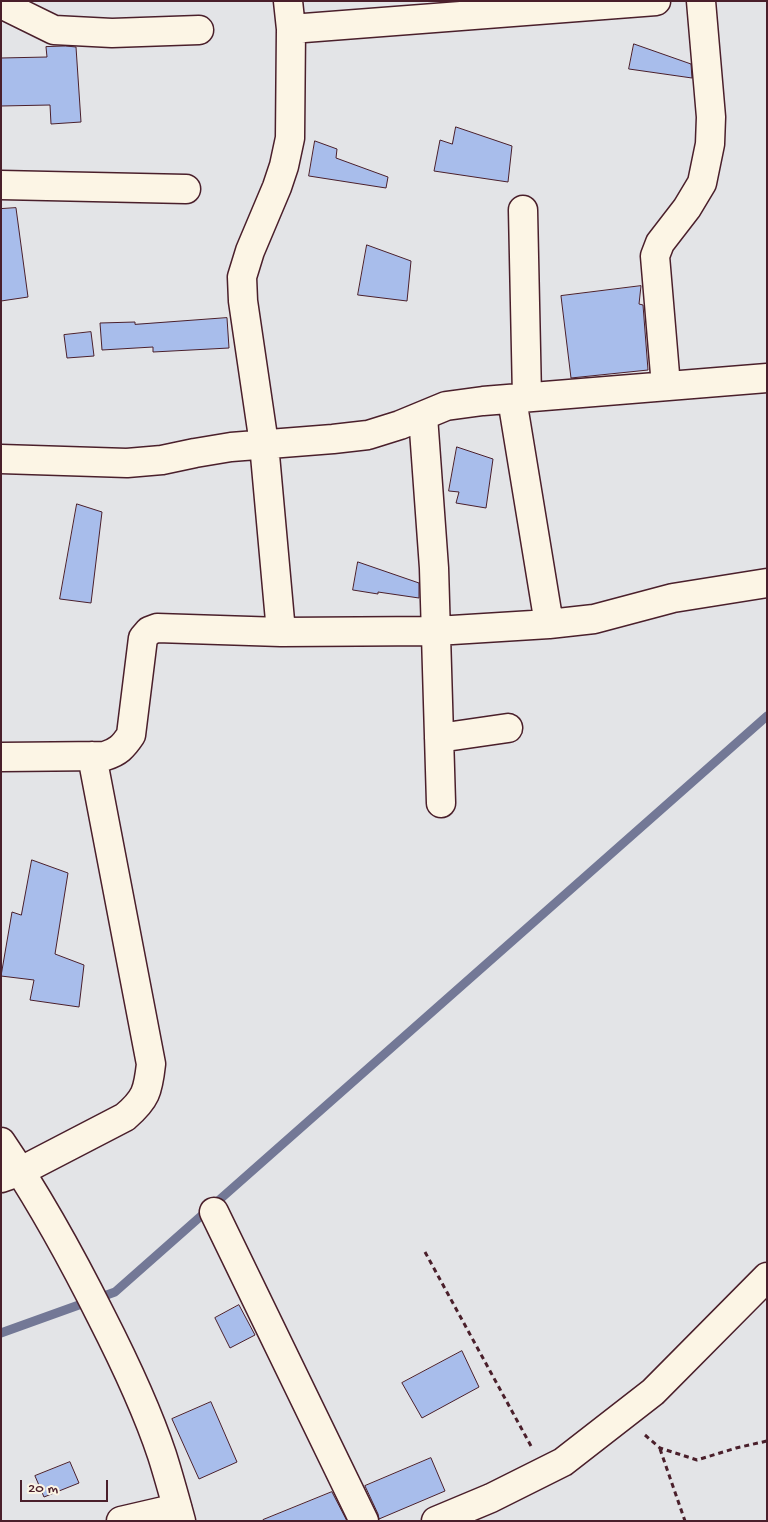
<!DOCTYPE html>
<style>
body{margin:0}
#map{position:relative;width:768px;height:1522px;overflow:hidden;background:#e3e4e7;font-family:"Gochi Hand",sans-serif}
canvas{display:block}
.frame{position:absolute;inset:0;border:2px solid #4a1f2b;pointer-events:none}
.scale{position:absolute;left:20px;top:1480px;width:88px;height:22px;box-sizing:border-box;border:2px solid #4a1f2b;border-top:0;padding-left:6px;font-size:15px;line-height:18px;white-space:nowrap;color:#4a1f2b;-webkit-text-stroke:4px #fcf5e5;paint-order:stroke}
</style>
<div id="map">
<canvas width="768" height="1522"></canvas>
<div class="frame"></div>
<div class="scale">20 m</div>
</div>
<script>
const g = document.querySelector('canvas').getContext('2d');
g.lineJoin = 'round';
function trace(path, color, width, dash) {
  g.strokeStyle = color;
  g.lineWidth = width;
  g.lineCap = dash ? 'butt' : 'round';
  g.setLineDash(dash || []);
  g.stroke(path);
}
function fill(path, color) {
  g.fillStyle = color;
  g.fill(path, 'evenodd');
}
const stream = new Path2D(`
 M1 1333 115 1292 767 716`);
const building = new Path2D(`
 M634 44 691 64 692 78 629 69Z
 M66 46 76 47 81 122 51 124 50 105 1 106V58L47 57 46 47Z
 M456 127 512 146 508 182 434 171 440 140 452 144Z
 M315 141 337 149 336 158 388 177 386 188 309 176Z
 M16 208 28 297 1 301V209Z
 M367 245 411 261 407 301 358 295Z
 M641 286 639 304 643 305 648 370 571 378 561 296Z
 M227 318 229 348 153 352V347L102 350 100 323 135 322V324Z
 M91 332 94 356 67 358 64 335Z
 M457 447 493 459 486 508 456 503 459 492 449 491Z
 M77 504 102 512 91 603 60 599Z
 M358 562 419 583V598L378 592V594L353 590Z
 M32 860 68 873 55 954 84 965 79 1007 30 1000 34 980 1 976 12 912 21 915Z
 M239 1305 255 1335 230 1348 215 1318Z
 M462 1351 479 1387 422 1418 402 1383Z
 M211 1402 237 1462 199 1479 172 1419Z
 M431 1458 445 1491 379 1519 378 1514 365 1486Z
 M70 1462 79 1483 44 1497 35 1476Z
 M332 1492 347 1521H263V1520Z`);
const path = new Path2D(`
 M425 1252 531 1446
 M645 1435 660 1448 697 1460 736 1448 767 1441
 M660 1449 685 1521`);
const street = new Path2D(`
 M1 4 54 30 112 33 199 30
 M291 29 656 1
 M1 185 186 189
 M523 210 527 397
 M666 386 655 256 660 243 687 208 702 183 710 144 711 117 701 1
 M512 399 549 624
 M423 416 434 568 441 803
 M1 459 127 463 162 460 195 453 231 447 333 439 368 435 400 425 446 406 483 401 767 378
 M281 632 264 444 243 301 242 277 250 251 277 187 284 166 290 138 291 29 288 1
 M439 738 508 728
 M1 757 105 756C118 752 123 747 131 735L143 638 149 631 157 628 281 632 436 631 549 624 594 619 673 598 767 583
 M1 1178 21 1171 125 1117C146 1099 148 1091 151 1064L92 756
 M214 1212 364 1521
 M121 1521 177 1508
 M436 1521 491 1498 563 1462 653 1392 767 1277`);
const secondary = new Path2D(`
 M1 1142C39 1198 71 1256 101 1316 124 1361 146 1407 162 1455 169 1477 175 1499 181 1521`);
trace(stream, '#737896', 9);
fill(building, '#a8bdeb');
trace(building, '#4a1f2b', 1);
trace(street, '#4a1f2b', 31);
trace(secondary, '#4a1f2b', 31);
trace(path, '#4a1f2b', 3, [5, 4]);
trace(street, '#fcf5e5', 28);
trace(secondary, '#fcf5e5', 28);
</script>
